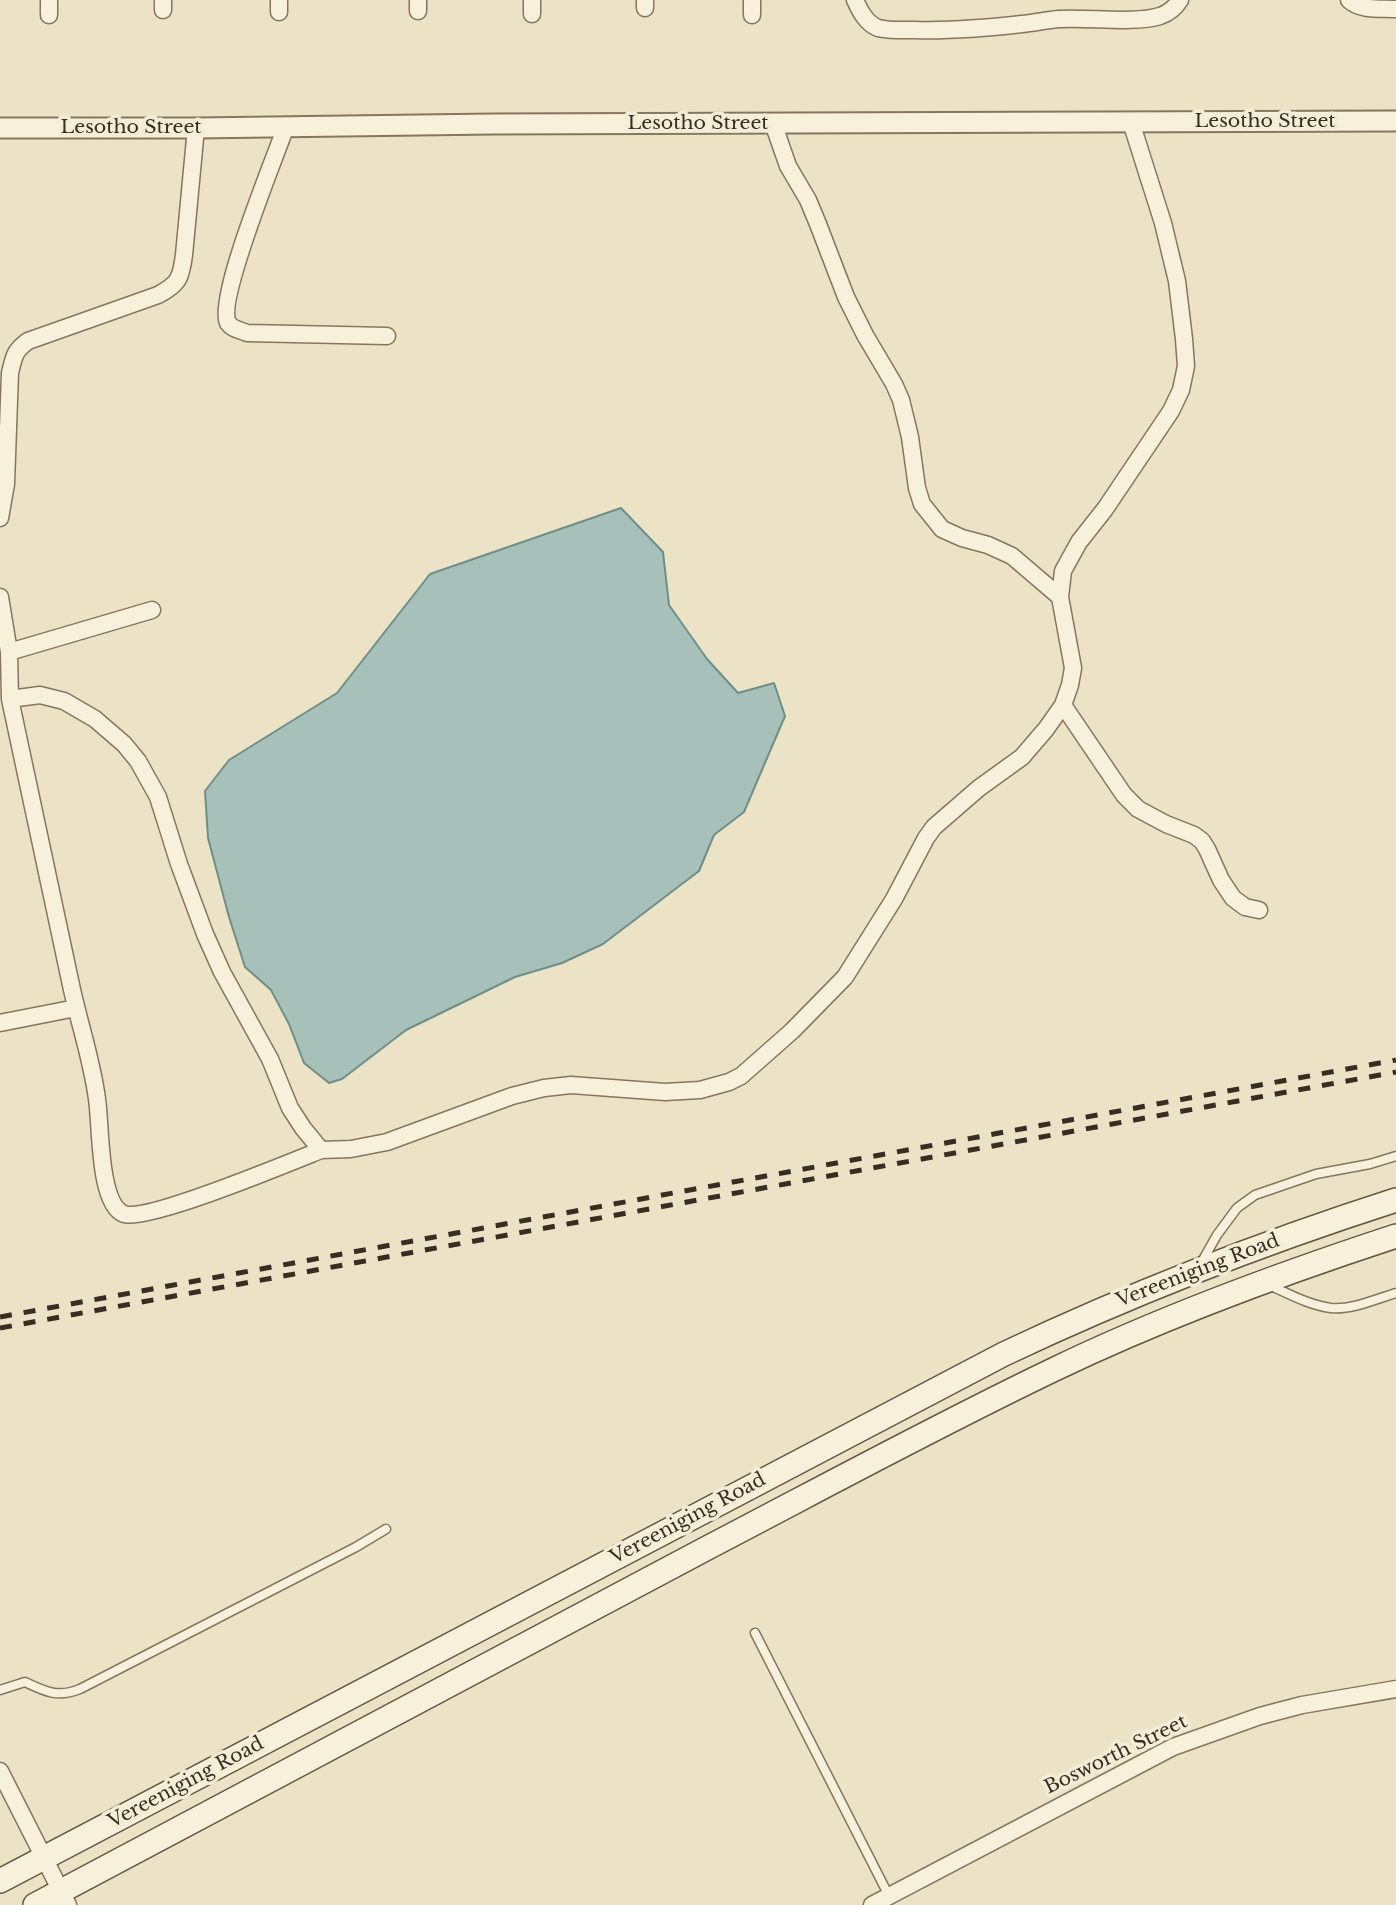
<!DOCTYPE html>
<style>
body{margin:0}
canvas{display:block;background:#ece3c7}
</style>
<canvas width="1396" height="1905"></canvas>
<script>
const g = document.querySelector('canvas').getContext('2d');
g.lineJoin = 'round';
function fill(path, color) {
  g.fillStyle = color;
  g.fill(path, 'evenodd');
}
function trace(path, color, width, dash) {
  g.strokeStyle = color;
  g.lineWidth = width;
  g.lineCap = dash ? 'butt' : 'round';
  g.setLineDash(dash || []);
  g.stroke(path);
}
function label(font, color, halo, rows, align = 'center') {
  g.font = font + ' "Libre Baskerville",serif';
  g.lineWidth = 7;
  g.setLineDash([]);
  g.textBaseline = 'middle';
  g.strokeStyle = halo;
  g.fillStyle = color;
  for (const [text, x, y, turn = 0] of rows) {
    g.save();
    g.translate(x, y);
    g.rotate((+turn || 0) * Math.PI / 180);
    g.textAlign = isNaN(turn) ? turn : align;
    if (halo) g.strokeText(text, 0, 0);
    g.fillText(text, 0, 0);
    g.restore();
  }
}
const water = new Path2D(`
 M621 508 663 552 669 605 707 659 738 693 774 683 785 716 744 812 714 835 699 871 603 944 562 963 515 977 406 1030 342 1079 329 1083 304 1063 289 1024 271 990 245 967 229 917 208 838 205 791 229 760 337 693 430 574Z`);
const service = new Path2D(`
 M1200 1265 1217 1235 1237 1208 1255 1195 1316 1174 1370 1164 1396 1156
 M1269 1285C1289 1294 1309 1305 1331 1308 1352 1310 1376 1299 1396 1293
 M755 1633 889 1896
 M0 1690 25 1682C46 1692 58 1698 80 1689L356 1547 386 1529`);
const minor = new Path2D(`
 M49 0V15
 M532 0V14
 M855 0C860 11 866 23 878 28 890 31 903 30 915 30 951 31 987 28 1022 24 1034 23 1046 20 1059 19 1088 17 1134 24 1160 16 1169 13 1175 8 1180 0
 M1349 0C1361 11 1380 8 1396 9
 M645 8V0
 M163 10V0
 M418 11V0
 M279 12V0
 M752 15V0
 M773 123 788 166 808 200 818 224 846 297 865 335 894 384 901 400 910 437 917 488 922 504 942 529 962 538 988 545 1012 556 1060 597
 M286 126C275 158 216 299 228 323 232 329 240 330 247 333L387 336
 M0 518 6 484 10 373C14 357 14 351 28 341L158 295C179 284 181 278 184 255L196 128
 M0 597 9 652 10 699C30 794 51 889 71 985 79 1023 92 1060 97 1099 101 1123 98 1204 124 1214 147 1222 291 1162 321 1150
 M9 652 152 610
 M10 699 40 695 64 701 95 719 124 744 138 761 158 797 179 864 205 934 222 972 270 1059 290 1108 303 1128 321 1150 351 1149 387 1142 512 1096 544 1088 571 1085 665 1092 700 1090 729 1082 741 1076 792 1031 845 977 894 899 926 838 934 827 979 788 1022 757 1046 729 1063 705 1070 685 1073 668 1060 597 1063 571 1079 542 1105 509 1171 411 1181 390 1186 366 1184 339 1177 281 1163 223 1131 122
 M1063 705 1124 795 1138 809 1166 824 1194 835 1202 841 1207 849 1221 880 1233 898 1245 907 1259 910
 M0 1023 76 1008
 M0 1771 68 1905
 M872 1905 1173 1747 1260 1716 1302 1705 1396 1689`);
const tertiary = new Path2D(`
 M0 128H196L493 124 1396 121`);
const secondary = new Path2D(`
 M0 1881 1004 1354C1131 1294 1262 1243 1396 1200
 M35 1905C260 1786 484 1666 709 1547 824 1487 938 1425 1055 1369 1165 1316 1280 1274 1396 1236`);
const rail = new Path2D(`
 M0 1317 1396 1060
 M0 1328 1396 1072`);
const streetNames = [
 ["Lesotho Street",1265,122],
 ["Lesotho Street",698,124],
 ["Lesotho Street",131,128],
 ["Vereeniging Road",1198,1271,-21],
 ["Vereeniging Road",688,1519,-28],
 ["Bosworth Street",1116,1755,-26],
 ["Vereeniging Road",186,1783,-28]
];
fill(water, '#a8c0ba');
trace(water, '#6f8e88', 2);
trace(service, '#87755d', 11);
trace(minor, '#87755d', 19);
trace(tertiary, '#87755d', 23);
trace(secondary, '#695640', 26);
trace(service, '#f7f0da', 8);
trace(minor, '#f7f0da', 16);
trace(tertiary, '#f7f0da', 19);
trace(secondary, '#f7f0da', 23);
trace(rail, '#382d20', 5, [12, 12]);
label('19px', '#382d20', '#f4edd6', streetNames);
</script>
